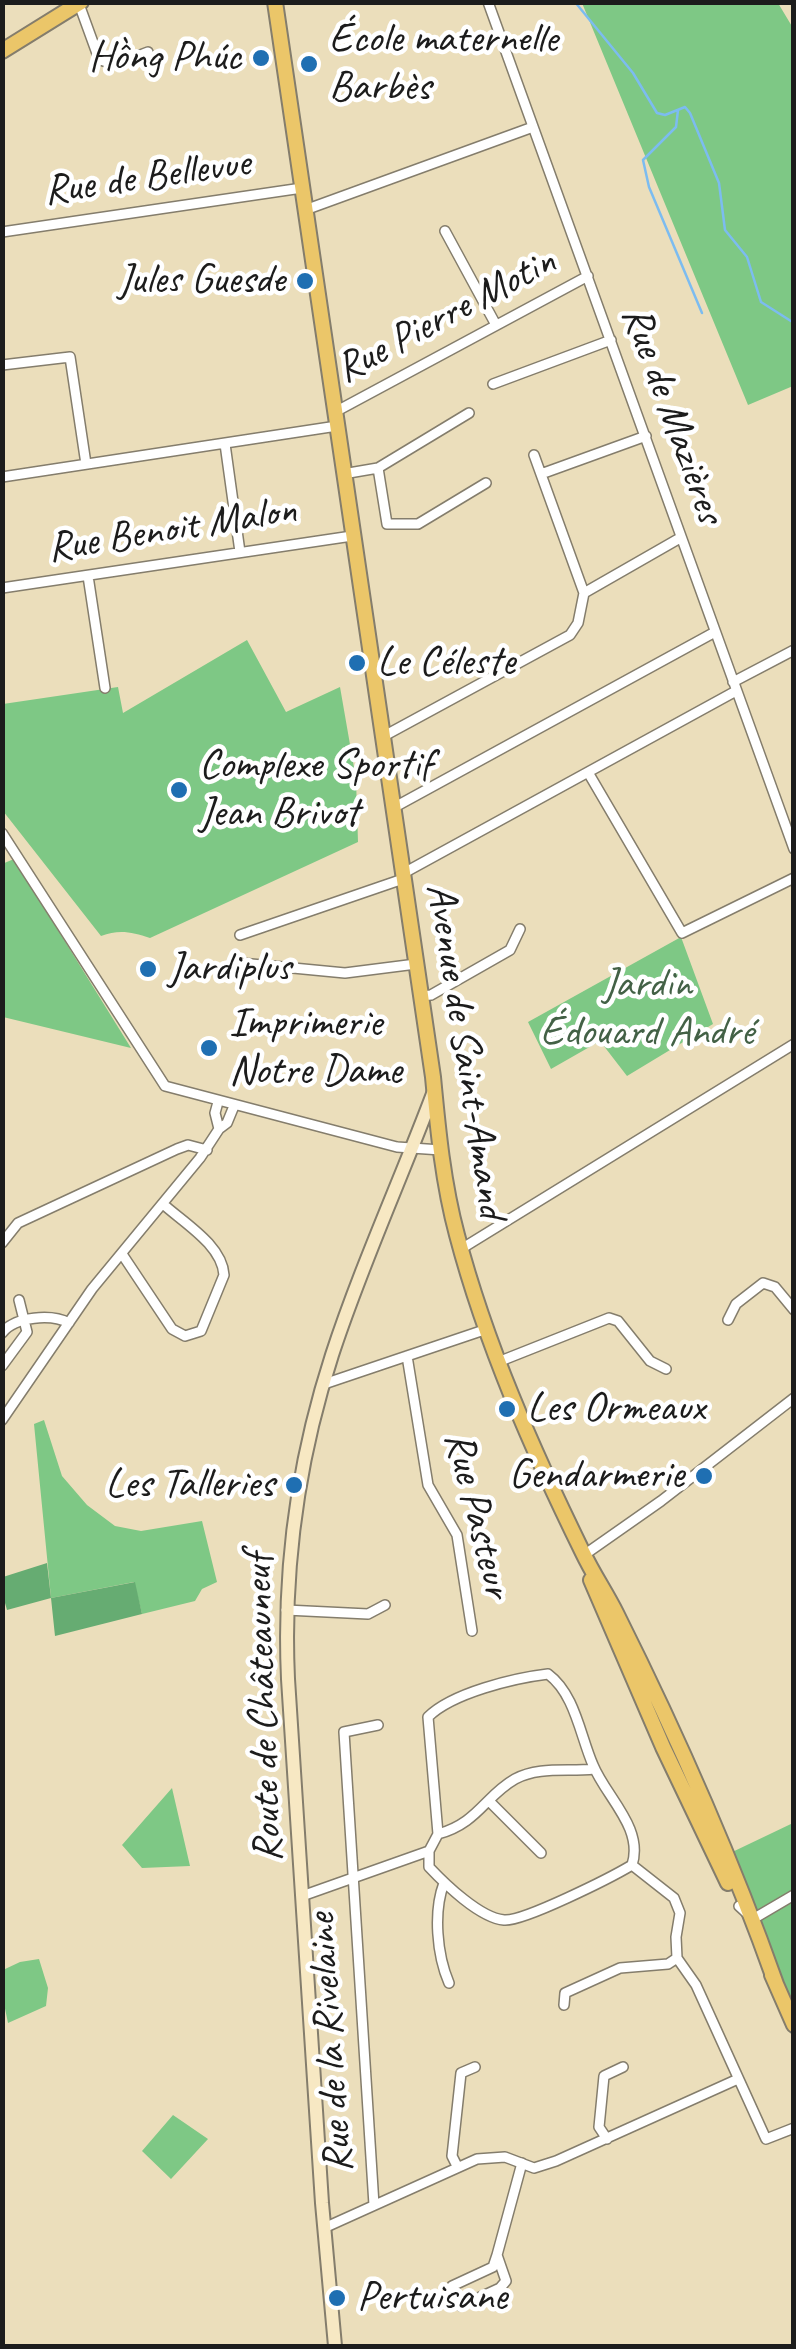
<!DOCTYPE html>
<meta charset="utf-8">
<style>
body{margin:0}
#map{position:relative;width:796px;height:2349px;overflow:hidden;background:#ebdebb;font-family:Caveat,sans-serif}
canvas{display:block}
.frame{position:absolute;inset:0;border:5px solid #1c1c1c;pointer-events:none}
</style>
<div id="map">
<canvas width="796" height="2349"></canvas>
<div class="frame"></div>
</div>
<script>
const g = document.querySelector('canvas').getContext('2d');
g.lineJoin = 'round';
function fill(path, color) {
  g.fillStyle = color;
  g.fill(path, 'evenodd');
}
function trace(path, color, width, dash) {
  g.strokeStyle = color;
  g.lineWidth = width;
  g.lineCap = dash ? 'butt' : 'round';
  g.setLineDash(dash || []);
  g.stroke(path);
}
function label(font, color, halo, rows, align = 'center') {
  g.font = font + ' Caveat,sans-serif';
  g.lineWidth = 9;
  g.setLineDash([]);
  g.textBaseline = 'middle';
  g.strokeStyle = halo;
  g.fillStyle = color;
  for (const [text, x, y, turn = 0] of rows) {
    g.save();
    g.translate(x, y);
    g.rotate((+turn || 0) * Math.PI / 180);
    g.textAlign = isNaN(turn) ? turn : align;
    if (halo) g.strokeText(text, 0, 0);
    g.fillText(text, 0, 0);
    g.restore();
  }
}
const green = new Path2D(`
 M582 3H778L793 28V386L748 405Z
 M247 640 286 712 340 687 356 779 358 842 150 938C132 932 119 929 101 936L3 811V704L118 687 123 713Z
 M14 859 131 1048 3 1017 2 864Z
 M681 937 713 1024 627 1076 600 1041 551 1069 528 1022Z
 M44 1420 62 1476 87 1505 115 1526 141 1531 202 1521 217 1582 202 1589 195 1601 142 1614 134 1582 51 1598 34 1424Z
 M172 1788 190 1866 142 1868 122 1845Z
 M793 1823V2025L726 1855Z
 M39 1959 48 1988 46 2006 8 2023 3 1999V1970L20 1962Z
 M173 2115 208 2139 171 2179 142 2151Z`);
const forest = new Path2D(`
 M47 1563 51 1598 135 1582 142 1614 55 1636 51 1598 7 1610 3 1596V1577Z`);
const stream = new Path2D(`
 M575 2 633 73 657 113 665 115 685 107 690 113 719 183 725 230 747 257 761 302 794 323
 M678 110 676 127 643 160 649 187 702 313`);
const minor = new Path2D(`
 M488 2 794 849
 M79 4 99 59C115 68 132 58 148 52
 M305 210 533 127
 M445 231 496 325
 M2 232 302 188
 M2 365 70 357 86 464
 M493 384 611 340
 M335 412 588 276
 M225 444 240 552
 M534 455 584 593
 M378 468 387 524H418L486 483
 M343 474 378 468 469 413
 M541 474 646 436
 M2 477 337 426
 M88 576 105 688
 M2 588 352 536
 M733 682 794 650
 M384 736 570 635 578 623 584 593 680 538
 M589 774 682 933 794 878
 M393 808 715 632
 M2 833 165 1086 397 1147 441 1150
 M402 874 736 691
 M240 935 403 879
 M241 963 345 973 416 964
 M421 996 431 995 510 950 520 929
 M218 1102 215 1113 219 1129
 M2 1243 18 1223 177 1149 188 1145 207 1150
 M461 1249 794 1044
 M122 1254 172 1329 185 1336 201 1331 224 1275C222 1245 184 1223 163 1204
 M728 1320 736 1304 763 1283 775 1287 794 1310
 M2 1333C15 1316 52 1314 69 1323
 M407 1356 428 1485 457 1535 472 1631
 M498 1362 609 1318 618 1321 650 1361 666 1369
 M2 1366 27 1332 19 1300
 M324 1384 487 1329
 M2 1420 92 1289 200 1158 219 1129 227 1123 234 1106
 M584 1555 661 1501 794 1398
 M286 1610 368 1614 385 1605
 M490 1802 541 1853
 M429 1851V1867C445 1884 480 1918 504 1920 523 1922 612 1877 632 1865 644 1828 606 1797 593 1765 580 1735 575 1694 548 1674 514 1678 452 1693 428 1717L438 1834
 M632 1865 674 1898 680 1913 676 1937 677 1958 696 1985 766 2139 794 2128
 M444 1883C433 1912 437 1955 449 1983
 M302 1896 429 1851 438 1834C478 1823 485 1796 515 1779 539 1766 568 1772 594 1769
 M739 1906 753 1919 794 1895
 M564 2005 565 1993 620 1968 668 1964 677 1958
 M607 2139 599 2127 604 2076 623 2067
 M457 2166 452 2156 461 2073 475 2067
 M374 2205 344 1732 378 1725
 M324 2228 477 2159 505 2157 534 2168 556 2161 738 2079
 M497 2255 493 2267 452 2286 461 2306 500 2288 506 2281 497 2255 522 2163`);
const secondary = new Path2D(`
 M335 2346 322 2203 288 1679C283 1570 298 1460 332 1355 361 1266 401 1179 434 1091`);
const primary = new Path2D(`
 M275 2 433 1077C438 1130 443 1183 457 1235 486 1345 533 1451 583 1553 593 1574 606 1593 616 1613 676 1733 731 1857 776 1984
 M2 51 81 2
 M591 1580 663 1747 728 1883
 M772 1975 794 2025`);
const markers = [
 [261,58,10,"#1f6fb2"],
 [309,64,10,"#1f6fb2"],
 [305,281,10,"#1f6fb2"],
 [357,663,10,"#1f6fb2"],
 [179,790,10,"#1f6fb2"],
 [148,969,10,"#1f6fb2"],
 [209,1048,10,"#1f6fb2"],
 [507,1409,10,"#1f6fb2"],
 [704,1476,10,"#1f6fb2"],
 [294,1485,10,"#1f6fb2"],
 [337,2298,10,"#1f6fb2"]
];
const poiNames = [
 ["École maternelle",329,40],
 ["Barbès",329,88],
 ["Hồng Phúc",241,58,"right"],
 ["Jules Guesde",285,281,"right"],
 ["Le Céleste",377,663],
 ["Complexe Sportif",199,766],
 ["Jean Brivot",199,814],
 ["Jardiplus",168,969],
 ["Imprimerie",229,1024],
 ["Notre Dame",229,1072],
 ["Les Ormeaux",527,1409],
 ["Gendarmerie",684,1476,"right"],
 ["Les Talleries",274,1485,"right"],
 ["Pertuisane",357,2298]
];
const streetNames = [
 ["Rue de Bellevue",147,178,-8],
 ["Rue Pierre Motin",446,316,-28],
 ["Rue de Mazières",672,415,70],
 ["Rue Benoit Malon",172,530,-9],
 ["Avenue de Saint-Amand",465,1051,81],
 ["Rue Pasteur",477,1515,76],
 ["Route de Châteauneuf",264,1708,-92],
 ["Rue de la Rivelaine",331,2043,-94]
];
const parkNames = [
 ["Jardin",647,985],
 ["Édouard André",647,1033]
];
fill(green, '#7ec885');
fill(forest, '#66ac72');
trace(stream, '#7cbcf0', 2.5);
trace(minor, '#847d6c', 12);
trace(secondary, '#847d6c', 16);
trace(primary, '#847d6c', 18);
trace(minor, '#fff', 9);
trace(secondary, '#f7e8c3', 12);
trace(primary, '#ebc669', 14);
for (const [x, y, r, color] of markers) {
  const dot = new Path2D();
  dot.arc(x, y, r, 0, 2 * Math.PI);
  g.fillStyle = color;
  g.fill(dot);
  trace(dot, '#fff', 4);
}
label('42px', '#1c1c1c', '#fff', poiNames, 'left');
label('42px', '#1c1c1c', '#fff', streetNames);
label('42px', '#436146', '#fff', parkNames);
</script>
